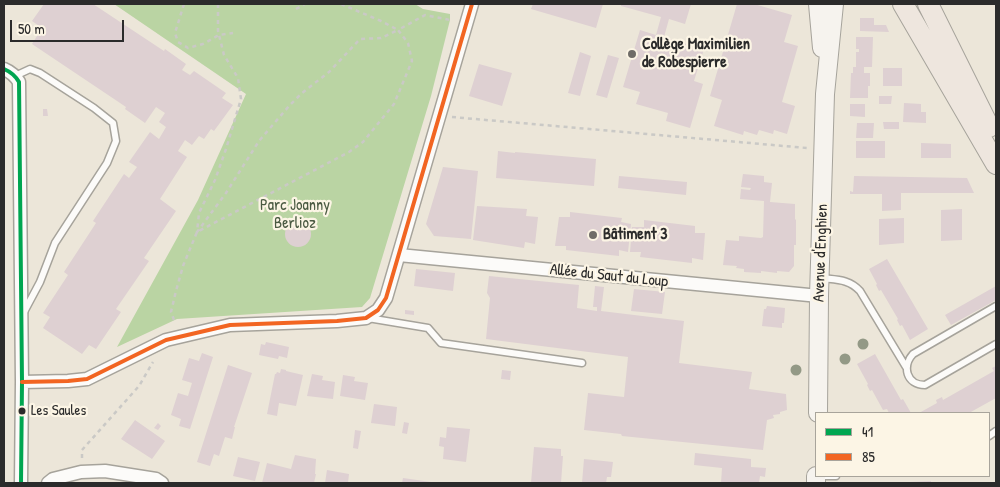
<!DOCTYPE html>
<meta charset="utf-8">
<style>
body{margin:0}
#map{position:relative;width:1000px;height:487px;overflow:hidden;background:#ece6d9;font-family:"Patrick Hand",sans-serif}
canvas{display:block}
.frame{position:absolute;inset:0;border:5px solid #2b2b2b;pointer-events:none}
.legend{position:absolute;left:815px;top:412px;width:175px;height:65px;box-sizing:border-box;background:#fcf5e5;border:1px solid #a8a49b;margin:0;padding:6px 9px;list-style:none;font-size:15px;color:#2b2b2b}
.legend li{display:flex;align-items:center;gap:10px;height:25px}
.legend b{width:25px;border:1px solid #a8a49b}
.scale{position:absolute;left:10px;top:20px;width:114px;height:22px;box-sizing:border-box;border:2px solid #2b2b2b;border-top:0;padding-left:6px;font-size:15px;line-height:18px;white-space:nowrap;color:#2b2b2b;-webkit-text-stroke:4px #fcf5e5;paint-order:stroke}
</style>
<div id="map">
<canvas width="1000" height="487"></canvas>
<div class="frame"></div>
<ul class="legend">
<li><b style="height:6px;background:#00a651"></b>41</li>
<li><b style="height:6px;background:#f26522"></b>85</li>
</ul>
<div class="scale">50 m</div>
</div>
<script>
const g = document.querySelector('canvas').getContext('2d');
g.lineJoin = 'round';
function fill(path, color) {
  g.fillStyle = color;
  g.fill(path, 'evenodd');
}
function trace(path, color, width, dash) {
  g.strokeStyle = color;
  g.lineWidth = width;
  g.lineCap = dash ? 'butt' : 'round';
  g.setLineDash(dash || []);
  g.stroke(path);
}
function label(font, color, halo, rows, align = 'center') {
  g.font = font + ' "Patrick Hand",sans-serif';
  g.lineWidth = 4.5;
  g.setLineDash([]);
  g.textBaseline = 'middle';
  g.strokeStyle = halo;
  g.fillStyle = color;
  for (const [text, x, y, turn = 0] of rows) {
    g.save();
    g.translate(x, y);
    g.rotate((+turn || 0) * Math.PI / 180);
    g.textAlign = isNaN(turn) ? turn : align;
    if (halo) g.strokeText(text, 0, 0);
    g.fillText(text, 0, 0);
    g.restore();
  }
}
const green = new Path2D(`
 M114 4H415L423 9 450 14V20L431 96 370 298 362 307 177 319 117 347 198 200 246 94Z`);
const building = new Path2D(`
 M44 4H93L164 51 165 49 186 64 182 70 190 75 194 71 226 93 222 98 233 105 214 131 211 129 204 139 199 136 192 145 185 140 178 151 187 157 160 199 176 211 144 258 149 261 116 309 121 312 96 349 89 345 82 354 43 328 50 317 43 313 68 275 64 272 96 223 93 221 124 174 129 178 137 167 129 162 150 132 159 139 166 127 159 122 165 113 156 107 145 123 125 109 126 107 32 44 42 28 32 21Z
 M533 4H603L596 28 531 9Z
 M621 4H691L685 24 669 19 664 37 704 49 694 81 703 84 690 128 666 121 668 113 636 104 640 92 623 87 640 30 656 35 661 17 621 6Z
 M737 4H754L792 15 784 42 798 46 782 102 795 106 787 134 774 130 773 134 759 130 757 135 744 131 743 135 714 126 722 100 710 96Z
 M860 18H874V25H886L889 32 860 31Z
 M856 37H873L872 67H864V73H870V86H868V98H850L851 73H853V67H856V52H859V49H856Z
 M580 52 591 56 580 96 568 93Z
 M608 55 619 58 607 98 596 95Z
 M479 64 512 73 502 106 469 96Z
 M883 68H902V86H883Z
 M879 96H892L891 104H879Z
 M904 103 921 104V112H926V123L903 122Z
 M850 104H865V117L850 116Z
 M43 109H47L48 116H43Z
 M883 122H899V129H884Z
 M857 123H874L873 138H856Z
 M856 141H885V158H856Z
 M921 143 951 144V158H921Z
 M498 151 515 153V152L596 159 594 186 496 178Z
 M443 167 478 171 471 239 434 236 426 224Z
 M743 174 764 176V182L772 183 770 202 795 204V219L796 220V245H794V266L789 272 777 271V273L761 271V273L744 272V269L736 268 737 266 723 265 726 240 739 241V236L761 238 763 237 764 201 740 199 741 189 750 190 751 188 741 187Z
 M619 176 687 182 686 195 618 188Z
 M854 176 967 178 974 193H901V210L882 211V194H850V191L853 192Z
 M477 206 527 209 526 216 538 217 535 244 525 242 524 248 473 240Z
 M962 209V240L941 241V210Z
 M570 212 622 218 621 222 631 224 628 252 619 250V256L566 250V246H555L559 217H570Z
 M904 218V243L879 245V219Z
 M644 220 695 226V233H705L703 260 692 258V263L640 257 641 252H630L632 227H644Z
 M285 234a13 13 0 1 1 26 0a13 13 0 1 1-26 0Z
 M887 259 928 329 910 340 902 325 900 326 897 320 898 319 881 290 879 291 876 285 877 284 869 269Z
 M416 269 455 273 453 291 414 286Z
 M489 276 579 285 577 308 597 311V307H593L595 286 604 287 601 311 684 321 679 363 752 372 749 389 786 394 787 410 780 412V414L773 415 774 418 767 420 763 450 622 436 621 434 584 430 588 393 624 397 628 357 486 339 490 298 487 293Z
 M996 286V300L951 325 945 315Z
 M634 289 665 292 662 314 631 311Z
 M767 306 785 308 784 323H782V328L762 326 764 309H766Z
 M405 310 414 311V315L405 314Z
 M266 342 289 347 287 358 279 356 278 359 259 355 261 344 265 345Z
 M202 353 213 357 190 429 179 426 181 419 171 415 178 393 188 396 192 383 182 380 189 358 199 361Z
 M875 354 901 400 903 399 911 413H889L887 409 883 410 872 390 870 391 867 385 868 384 857 364Z
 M228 365 252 373 234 427H235L232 439 225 437 219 456 214 454 210 466 197 462Z
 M996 366V398L969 413H919L937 403 936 400 942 397 943 400 994 371 992 368Z
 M281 369 286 370V371L303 375 296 406 279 403 277 416 267 414 275 374H276L277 372 280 373Z
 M502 370 511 371 510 380 501 379Z
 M312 374 323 376 322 380 335 382 333 399 307 396Z
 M343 375 355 377 354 381 368 383 365 400 340 396Z
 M374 404 397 407 395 426 371 423Z
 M135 420 165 441 152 459 121 439Z
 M404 422 409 423 407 434 402 433Z
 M158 423 161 426 158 430 154 428Z
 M447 427 470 429 466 462 443 459 444 447 439 446 440 437 446 438Z
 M355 430 361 431 358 449 353 448Z
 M534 447 561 449V456H563L561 483H531Z
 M695 453 751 459V467L766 468 765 477 760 476 759 483H721L722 468 694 465Z
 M295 455 316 459 315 474H316L314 483H262L267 463 291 469Z
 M238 457 260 462 255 481 233 476Z
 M584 459 613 462 611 477H607L606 483H582Z
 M327 470 349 474 348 483H325Z
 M403 478 431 482V483H402Z
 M931 481V483H910V482Z`);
const path = new Path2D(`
 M184 4 175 33 178 42 188 48 203 44 219 35 233 33
 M218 4V31L224 55 238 78 241 99 226 149 215 180 199 213 197 232 226 193 259 141 289 106 302 93 329 72 360 39 381 38 398 30
 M341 4 381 21 398 30
 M296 9 305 4
 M452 117 807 148
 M174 320 171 312 176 291 183 266 197 232 349 152 363 142 394 104 412 61 408 43 398 30 425 15 450 20
 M82 458V450L139 386 153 362`);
const service = new Path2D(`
 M15 76 30 69 40 73 94 108 113 123 116 141 107 163 55 243 40 282 24 312
 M821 278C837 280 849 279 860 291L906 367
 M996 306 913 354C902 366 906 385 925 385L996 344
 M368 318 428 328 441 343 582 363
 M989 436 996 431
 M817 476H836`);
const minor = new Path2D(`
 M4 69C11 72 15 75 19 82L22 382 21 483
 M399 255 819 296
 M22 382 68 381 87 379 166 340 230 325 337 321 366 318 378 310 386 298 472 4
 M48 483 53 479 81 472 105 471 156 479 162 483`);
const secondary = new Path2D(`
 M818 4 822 48
 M818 413 819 296 825 94 834 4
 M816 483V476`);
const primary = new Path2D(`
 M903 4 996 164
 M928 4 989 127`);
const bus1 = new Path2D(`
 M4 69C11 72 15 75 19 82L22 382 21 483`);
const bus2 = new Path2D(`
 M22 382 68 381 87 379 166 340 230 325 337 321 366 318 378 310 386 298 472 4`);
const trees = [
 [863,344],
 [845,359],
 [796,370]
];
const markers = [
 [632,54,5,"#6f6c68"],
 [593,235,5,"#6f6c68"],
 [22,411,4.5,"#2b2b2b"]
];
const busNames = [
 ["Les Saules",31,411]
];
const poiNames = [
 ["Collège Maximilien",642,45],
 ["de Robespierre",642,63],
 ["Bâtiment 3",603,235]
];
const parkNames = [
 ["Parc Joanny",295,206],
 ["Berlioz",295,224]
];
const streetNames = [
 ["Avenue d'Enghien",821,253,-88],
 ["Allée du Saut du Loup",609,276,6]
];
fill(green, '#bad4a3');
fill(building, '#ded0d2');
trace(service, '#a6a39b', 9);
trace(minor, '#a6a39b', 15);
trace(secondary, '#a6a39b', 20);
trace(primary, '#a6a39b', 22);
trace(path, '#cac9c6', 2.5, [4, 4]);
trace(service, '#fcfbf9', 6);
trace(minor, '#fcfbf9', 12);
trace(secondary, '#f6f3ee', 18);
trace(primary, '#eee6de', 20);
trace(bus1, '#00a651', 4);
trace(bus2, '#f26522', 4);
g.fillStyle = '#939986';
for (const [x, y] of trees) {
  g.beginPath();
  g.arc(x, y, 5.5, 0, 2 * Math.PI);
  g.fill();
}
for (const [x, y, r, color] of markers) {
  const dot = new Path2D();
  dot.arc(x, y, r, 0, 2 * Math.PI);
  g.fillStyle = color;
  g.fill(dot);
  trace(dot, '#fcf5e5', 2);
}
label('15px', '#2b2b2b', '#fcf5e5', busNames, 'left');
label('bold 16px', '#2b2b2b', '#fcf5e5', poiNames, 'left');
label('16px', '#4a5a42', '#fcf5e5', parkNames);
label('16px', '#2b2b2b', '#fcf5e5', streetNames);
</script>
